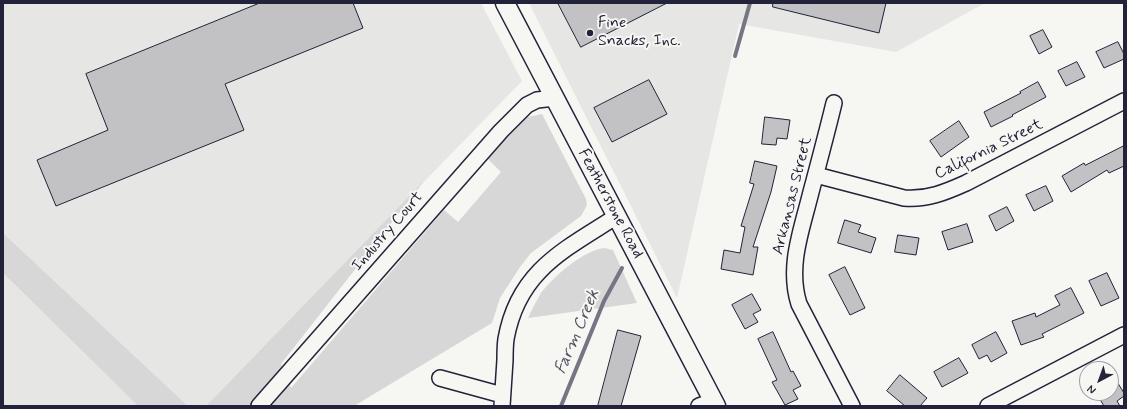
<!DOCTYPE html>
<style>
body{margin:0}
#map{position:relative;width:1127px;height:409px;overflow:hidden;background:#f6f6f2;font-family:Mynerve,sans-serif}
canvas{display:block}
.frame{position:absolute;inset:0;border:4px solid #22223b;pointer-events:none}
.north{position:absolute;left:1079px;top:361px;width:40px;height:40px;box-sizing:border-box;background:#f6f6f2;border:1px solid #a1a1a9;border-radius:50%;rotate:221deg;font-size:11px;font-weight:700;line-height:16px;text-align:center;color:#22223b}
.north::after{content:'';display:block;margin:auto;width:14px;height:18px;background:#22223b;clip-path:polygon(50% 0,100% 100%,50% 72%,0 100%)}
</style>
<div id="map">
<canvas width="1127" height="409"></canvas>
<div class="frame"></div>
<div class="north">N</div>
</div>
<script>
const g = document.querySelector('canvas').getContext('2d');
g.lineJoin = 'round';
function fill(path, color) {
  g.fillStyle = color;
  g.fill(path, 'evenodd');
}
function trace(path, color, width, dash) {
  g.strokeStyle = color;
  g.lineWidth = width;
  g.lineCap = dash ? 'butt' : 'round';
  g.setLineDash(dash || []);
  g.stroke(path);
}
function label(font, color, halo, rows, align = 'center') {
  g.font = font + ' Mynerve,sans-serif';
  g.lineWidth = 4;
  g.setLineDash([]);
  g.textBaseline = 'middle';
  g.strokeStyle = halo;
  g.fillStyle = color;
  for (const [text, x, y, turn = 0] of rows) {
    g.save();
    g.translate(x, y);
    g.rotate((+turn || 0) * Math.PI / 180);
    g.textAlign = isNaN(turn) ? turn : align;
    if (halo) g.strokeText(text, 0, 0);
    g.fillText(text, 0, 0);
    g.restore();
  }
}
const built = new Path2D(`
 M3 3H481L522 81 206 406H188L3 233Z
 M529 3H985L896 52 739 24 677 298Z
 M3 273 138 406H3Z`);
const green = new Path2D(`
 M542 114 586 199 587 205 581 216 531 253 520 267 500 298 492 323 354 406H206L425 180 281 364 291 388 444 210 458 222 501 172 488 159 519 124 528 117Z
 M3 233 188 406H138L3 273Z
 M604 248 613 250 637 303 528 318C532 310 536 301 541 293 554 276 583 251 604 248Z`);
const stream = new Path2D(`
 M735 56 750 3
 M561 406 604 301 622 268`);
const building = new Path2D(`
 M260 3H353L363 28 225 84 244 130 56 206 37 160 108 130 86 74Z
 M558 3H667L581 47Z
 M773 3H886L879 33 773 7Z
 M1043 30 1052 47 1039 54 1030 36Z
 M1118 42 1124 54V59L1104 68 1096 52Z
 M1077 62 1085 77 1066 86 1058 71Z
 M649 80 667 114 612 142 594 108Z
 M1038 82 1046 97 1012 115 1013 116 991 127 984 112 1021 93 1020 92Z
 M765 117 790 120 787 139 777 138 776 145 762 144Z
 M959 121 969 137 941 157 930 141Z
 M1124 146V166L1109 173 1107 170 1071 192 1062 176 1084 163 1085 165Z
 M755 161 777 166 771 192 753 247H758L753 275 721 269 724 250 740 253 745 227 741 226 754 184 750 183Z
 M1046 186 1053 201 1034 211 1026 195Z
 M1007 207 1014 221 996 231 989 216Z
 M845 220 861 225 858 232 876 238 871 253 838 243Z
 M967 224 973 242 948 250 942 232Z
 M898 235 919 238 916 255 895 252Z
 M845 267 865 308 850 315 829 275Z
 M1107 273 1119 298 1101 306 1089 281Z
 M1071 288 1084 313 1042 334 1044 337 1021 345 1012 321 1035 313 1036 317 1060 305 1055 296Z
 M752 294 761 310 753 314 758 322 745 329 732 305Z
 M618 330 641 336 621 406H598Z
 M773 332 791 372 793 371 801 386 793 390 798 399 785 405 772 382 777 380 758 339Z
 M996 332 1007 353 991 362 987 355 979 359 972 345Z
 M959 358 968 373 942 387 934 372Z
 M1111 372 1124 393V396L1117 401 1120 406H1104L1096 393H1111Z
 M900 375 927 398 920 406H905L887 391Z`);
const minor = new Path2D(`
 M834 103C827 132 819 162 811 192 802 229 787 266 799 304L852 406
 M816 175 904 198C927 200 946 192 966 183L1124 101
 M440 378 502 395
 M259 406 501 131 527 105 537 100 555 98
 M502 406C503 391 504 375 505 360 505 353 505 346 506 339 518 271 564 250 617 216
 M699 406 713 401
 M988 406 1124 335`);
const tertiary = new Path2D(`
 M505 3 716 406`);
const markers = [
 [590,33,4,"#22223b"]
];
const poiNames = [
 ["Fine",598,24],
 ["Snacks, Inc.",598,42]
];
const streetNames = [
 ["California Street",989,150,-26],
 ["Arkansas Street",793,196,-76],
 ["Featherstone Road",610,204,62],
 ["Industry Court",388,232,-49]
];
const waterNames = [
 ["Farm Creek",578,332,-67]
];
fill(built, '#e6e6e4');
fill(green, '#d7d7d7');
trace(stream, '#757583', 4);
fill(building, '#c2c2c4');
trace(building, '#22223b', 1);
trace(minor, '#22223b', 18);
trace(tertiary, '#22223b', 21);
trace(minor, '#f6f6f2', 15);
trace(tertiary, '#f6f6f2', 18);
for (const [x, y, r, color] of markers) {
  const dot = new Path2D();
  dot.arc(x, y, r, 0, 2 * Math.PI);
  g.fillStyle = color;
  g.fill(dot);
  trace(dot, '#f6f6f2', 1.5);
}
label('16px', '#22223b', '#f6f6f2', poiNames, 'left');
label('16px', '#22223b', '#f6f6f2', streetNames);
label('italic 17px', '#535365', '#f6f6f2', waterNames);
</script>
